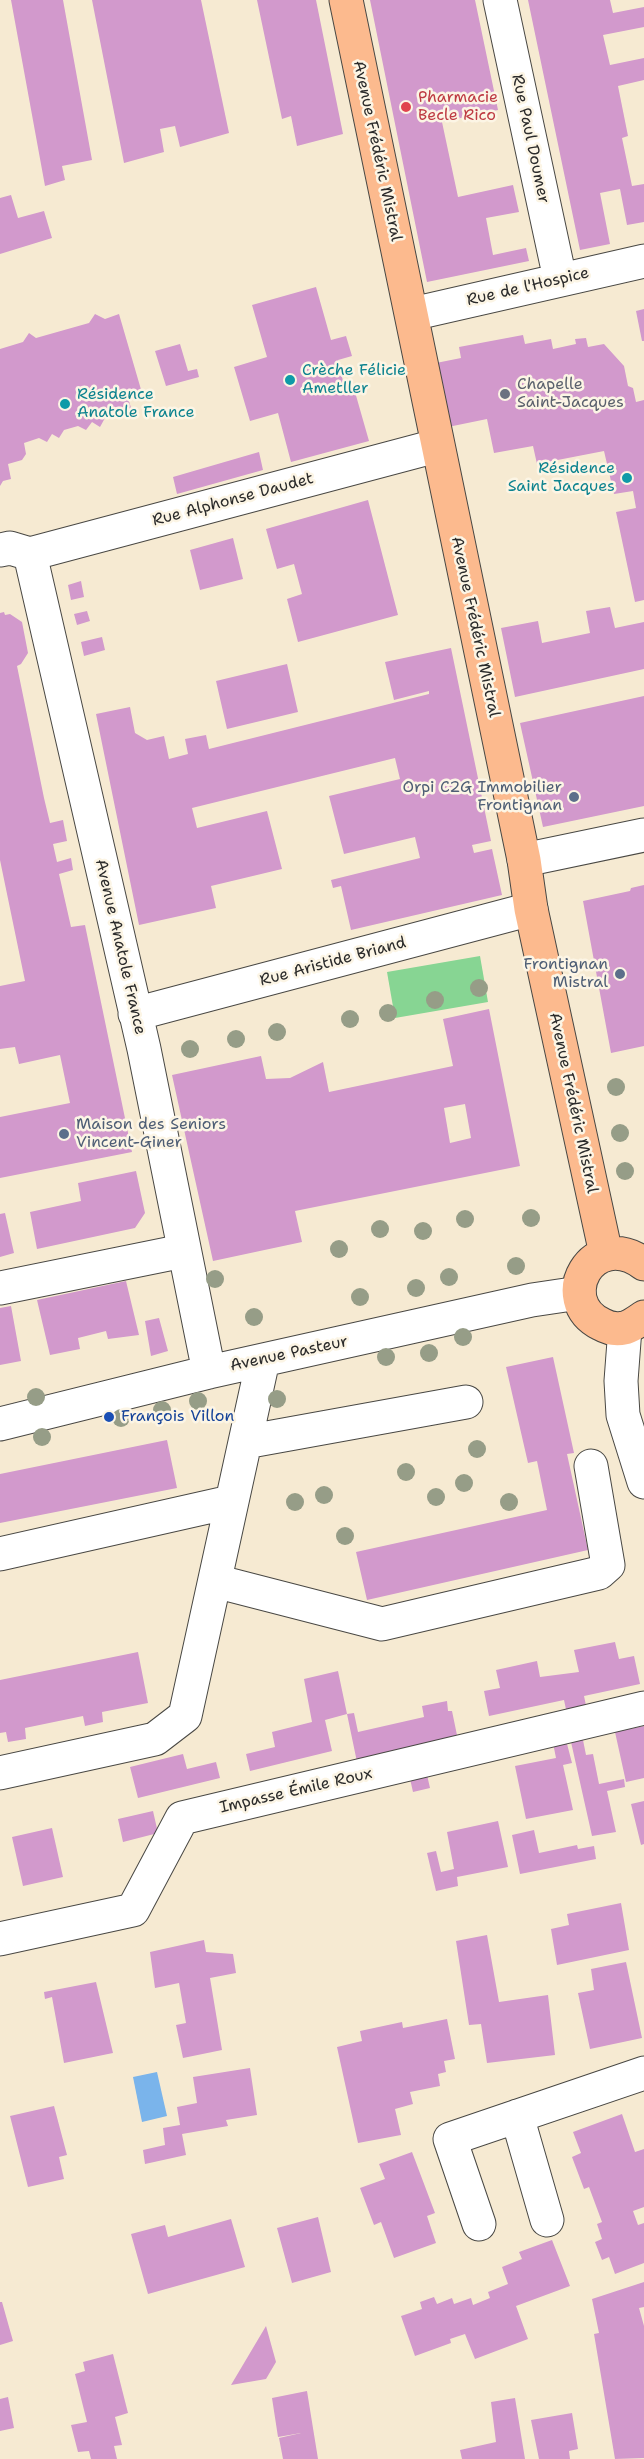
<!DOCTYPE html>
<meta charset="utf-8">
<style>
body{margin:0}
canvas{display:block;background:#f6ead2}
</style>
<canvas width="644" height="2459"></canvas>
<script>
const g = document.querySelector('canvas').getContext('2d');
g.lineJoin = 'round';
function fill(path, color) {
  g.fillStyle = color;
  g.fill(path, 'evenodd');
}
function trace(path, color, width, dash) {
  g.strokeStyle = color;
  g.lineWidth = width;
  g.lineCap = dash ? 'butt' : 'round';
  g.setLineDash(dash || []);
  g.stroke(path);
}
function label(font, color, halo, rows, align = 'center') {
  g.font = font + ' "Shantell Sans",sans-serif';
  g.lineWidth = 5;
  g.setLineDash([]);
  g.textBaseline = 'middle';
  g.strokeStyle = halo;
  g.fillStyle = color;
  for (const [text, x, y, turn = 0] of rows) {
    g.save();
    g.translate(x, y);
    g.rotate((+turn || 0) * Math.PI / 180);
    g.textAlign = isNaN(turn) ? turn : align;
    if (halo) g.strokeText(text, 0, 0);
    g.fillText(text, 0, 0);
    g.restore();
  }
}
const green = new Path2D(`
 M480 956 488 1002 395 1018 387 972Z`);
const water = new Path2D(`
 M157 2072 167 2116 142 2122 133 2077Z`);
const building = new Path2D(`
 M11 0H63L92 160 62 166 65 180 45 186Z
 M92 0H201L229 133 180 147 175 126 160 129 164 152 124 163Z
 M257 0H316L343 134 297 146 291 116 282 119Z
 M370 0H475L498 110 442 122 458 197 513 185 519 212 486 218 493 255 526 248 529 261 427 282Z
 M528 0H610L613 13 644 7V27L603 35 610 65 644 58V80L618 86 628 136 622 138 632 186 644 184V222L627 225 620 189 600 193 610 244 580 250Z
 M11 195 18 218 44 211 52 238 0 254V198Z
 M316 287 331 340 346 336 352 356 338 360 346 394 355 392 369 441 291 462 278 413 250 421 234 367 267 357 252 305Z
 M644 309V341H642L636 311Z
 M95 314 105 319 119 314 142 393 128 398 132 411 127 419 118 414 105 418 100 427 92 422 86 430 78 426 64 430 59 438 52 434 47 442 39 438 24 443 26 454 22 460 8 464 11 479 3 481 0 486V349L23 342 29 333 36 338 89 323Z
 M523 335 525 344 551 339 553 349 576 344 575 339 586 338 588 347 604 344 624 366 628 386 633 388 636 402 644 400V600L635 602 616 512 636 508 633 491 614 494 604 451 537 464 533 446 494 453 487 419 448 427 436 363 461 358 459 347Z
 M180 344 188 371 197 369 199 377 166 386 155 351Z
 M259 452 263 470 177 494 173 477Z
 M368 500 398 615 298 642 287 599 302 594 294 564 277 569 266 529Z
 M233 538 243 579 200 590 190 550Z
 M81 581 84 597 71 600 68 585Z
 M610 607 615 628 644 622V669L515 697 501 628 538 621 542 643 590 633 586 611Z
 M87 611 90 621 77 625 74 614Z
 M4 612 5 615 10 614 22 622 28 653 21 664 17 666 44 798 50 823 63 820 67 841 53 844 57 862 71 858 73 870 59 874 71 927 85 925 132 1152 0 1178V1117L70 1103 60 1055 19 1064 15 1047 0 1049V986L25 981 0 860V613Z
 M102 637 105 650 84 656 81 642Z
 M451 648 491 841 472 845 474 853 492 849 502 895 351 930 341 886 333 888 331 880 420 858 415 837 344 854 329 796 400 779 395 758 192 808 197 828 267 811 282 869 211 886 216 908 139 925 96 714 130 707 135 733 147 740 164 736 169 759 188 754 185 739 206 735 209 749 429 694V691L394 700 385 662Z
 M287 664 298 712 227 729 216 681Z
 M644 696V806L543 827 520 723Z
 M644 885V1046L611 1053 583 901 630 891 631 888Z
 M489 1009 520 1166 295 1211 302 1242 213 1261 172 1075 261 1056 266 1079 290 1078 323 1062 329 1092 453 1066 443 1019ZM465 1104 471 1138 450 1143 444 1108Z
 M136 1171 145 1213 135 1228 37 1249 30 1212 81 1201 78 1183Z
 M5 1213 14 1253 0 1257V1214Z
 M126 1281 139 1335 108 1339 106 1331 78 1338 80 1349 50 1355 37 1300Z
 M11 1306 21 1361 0 1365V1308Z
 M159 1318 168 1351 151 1356 145 1321Z
 M553 1357 574 1453 567 1454 588 1550 367 1600 356 1552 547 1510 537 1461 528 1463 506 1367Z
 M167 1440 177 1488 0 1523V1474Z
 M615 1642 619 1659 634 1656 640 1684 584 1696 587 1710 567 1714 564 1700 489 1716 484 1691 500 1688 496 1670 537 1661 540 1677 579 1672 574 1650Z
 M138 1652 148 1703 102 1712 103 1722 85 1726 83 1716 25 1728 26 1739 8 1742 6 1732 0 1733V1680Z
 M338 1671 347 1714 325 1720 332 1751 250 1771 246 1754 275 1747 272 1732 312 1722 304 1679Z
 M447 1701 448 1711H452L458 1740 357 1762 347 1714 354 1713 358 1732 424 1717 422 1706Z
 M644 1726V1778L626 1782 615 1732Z
 M581 1730 586 1755 593 1754 599 1784 624 1779 625 1787 607 1791 616 1832 592 1836 569 1733Z
 M566 1740 572 1763 563 1765 573 1810 526 1819 515 1766 556 1758 553 1743Z
 M183 1754 187 1769 216 1762 220 1778 138 1798 130 1767Z
 M425 1766 430 1788 413 1792 408 1770Z
 M644 1801V1844L641 1845 631 1804Z
 M153 1811 158 1833 123 1842 118 1819Z
 M498 1821 508 1867 457 1877 458 1886 436 1891 427 1853 436 1851 441 1872 454 1869 447 1832Z
 M52 1828 63 1877 23 1886 12 1837Z
 M534 1830 539 1853 577 1845 578 1849 594 1846 596 1859 520 1874 512 1835Z
 M621 1903 629 1950 557 1965 551 1929 569 1925 567 1914Z
 M487 1935 499 2002 548 1995 555 2055 487 2063 481 2024 469 2025 456 1941Z
 M204 1940 206 1952 233 1954 236 1973 210 1978 222 2050 183 2058 176 2025 186 2023 179 1983 155 1988 150 1952Z
 M626 1962 642 2038 590 2049 578 1993 594 1990 591 1969Z
 M96 1982 113 2053 64 2063 52 1997 45 1999 44 1992Z
 M447 2019 455 2059 444 2061 446 2072 438 2074 440 2086 410 2092 413 2104 395 2109 401 2135 358 2143 337 2047 362 2041 360 2031 402 2022 403 2028Z
 M250 2068 257 2115 226 2120 228 2126 182 2134 186 2155 145 2164 143 2150 165 2145 163 2128 180 2125 177 2107 197 2103 193 2077Z
 M54 2106 67 2155 59 2157 64 2179 28 2187 10 2116Z
 M622 2114 635 2152 644 2149V2207L633 2211 638 2225 644 2223V2263L615 2274 609 2257 602 2260 595 2242 602 2239 597 2224 602 2222 589 2187 584 2189 572 2157 581 2153 573 2132Z
 M412 2152 435 2213 427 2216 436 2243 394 2258 381 2222 374 2225 360 2188 385 2179 379 2164Z
 M318 2217 331 2272 292 2283 277 2228Z
 M231 2219 245 2267 148 2294 131 2234 165 2225 168 2237Z
 M552 2240 570 2286 516 2306 528 2339 475 2359 465 2334 450 2339 451 2343 415 2356 401 2316 422 2309 420 2302 434 2297 437 2304 452 2298 454 2304 471 2298 473 2305 490 2298 488 2292 508 2284 502 2267 522 2259 519 2252Z
 M644 2282V2307L639 2308 644 2326V2458L615 2459 594 2334 599 2333 592 2299Z
 M0 2302H2L13 2341 0 2345Z
 M266 2326 276 2362 266 2379 231 2385Z
 M113 2354 128 2413 115 2417 122 2445 114 2446 117 2459H91L89 2451 78 2452 71 2425 87 2422 75 2374 85 2371 83 2362Z
 M307 2391 318 2459H283L279 2438 301 2433 278 2437 272 2398Z
 M8 2397 14 2428 0 2431V2399Z
 M515 2398 525 2459H462L460 2450 496 2442 491 2402Z
 M572 2413 578 2449 569 2451 570 2459H539L531 2420Z`);
const minor = new Path2D(`
 M500 0 560 279
 M412 314 644 261
 M0 550 10 548 30 554 144 1049 209 1372
 M30 554 436 446
 M524 860 644 835
 M135 1014 531 909
 M0 1288 183 1251
 M625 1328 621 1381 623 1415 644 1482
 M0 1424 209 1372 532 1300 579 1293
 M245 1442 466 1402
 M0 1554 230 1502
 M215 1581 382 1624 599 1573 608 1565 591 1466
 M0 1773 155 1739 185 1716 263 1360
 M0 1939 133 1910 182 1818 644 1708
 M517 2116 547 2220
 M479 2224 450 2139 644 2073`);
const major = new Path2D(`
 M346 0 524 860 531 909 606 1254
 M644 1264C592 1226 553 1300 601 1324 608 1328 616 1330 624 1328 630 1327 638 1321 644 1317`);
const trees = [
 [479,988],
 [435,1000],
 [388,1013],
 [350,1019],
 [277,1032],
 [236,1039],
 [190,1049],
 [616,1087],
 [620,1133],
 [625,1171],
 [531,1218],
 [465,1219],
 [380,1229],
 [423,1231],
 [339,1249],
 [516,1266],
 [449,1277],
 [215,1279],
 [416,1288],
 [360,1297],
 [254,1317],
 [463,1337],
 [429,1353],
 [386,1357],
 [36,1397],
 [277,1399],
 [198,1401],
 [162,1410],
 [121,1418],
 [42,1437],
 [477,1449],
 [406,1472],
 [464,1483],
 [324,1495],
 [436,1497],
 [295,1502],
 [509,1502],
 [345,1536]
];
const markers = [
 [406,107,6,"#e0444e"],
 [290,380,6,"#0f9aa8"],
 [505,394,6,"#6b7280"],
 [65,404,6,"#0f9aa8"],
 [627,478,6,"#0f9aa8"],
 [574,797,6,"#5c6f8a"],
 [620,974,6,"#5c6f8a"],
 [64,1134,6,"#5c6f8a"],
 [109,1417,6,"#1a4fb4"]
];
const healthNames = [
 ["Pharmacie",418,98],
 ["Becle Rico",418,116]
];
const streetNames = [
 ["Rue Paul Doumer",530,139,78],
 ["Avenue Frédéric Mistral",377,151,78],
 ["Rue de l'Hospice",528,287,-13],
 ["Rue Alphonse Daudet",233,500,-15],
 ["Avenue Frédéric Mistral",475,627,78],
 ["Avenue Anatole France",120,947,77],
 ["Rue Aristide Briand",333,962,-15],
 ["Avenue Frédéric Mistral",573,1103,78],
 ["Avenue Pasteur",289,1354,-12],
 ["Impasse Émile Roux",296,1791,-13]
];
const cultureNames = [
 ["Crèche Félicie",302,371],
 ["Ametller",302,389],
 ["Résidence",77,395],
 ["Anatole France",77,413],
 ["Résidence",615,469,"right"],
 ["Saint Jacques",615,487,"right"]
];
const worshipNames = [
 ["Chapelle",517,385],
 ["Saint-Jacques",517,403]
];
const serviceNames = [
 ["Orpi C2G Immobilier",562,788],
 ["Frontignan",562,806],
 ["Frontignan",608,965],
 ["Mistral",608,983],
 ["Maison des Seniors",76,1125,"left"],
 ["Vincent-Giner",76,1143,"left"]
];
const transitNames = [
 ["François Villon",121,1417]
];
fill(green, '#87d593');
fill(water, '#7ab4eb');
fill(building, '#d299cc');
trace(minor, '#494844', 35);
trace(major, '#494844', 35);
trace(minor, '#fff', 33);
trace(major, '#fcba8e', 33);
g.fillStyle = '#969d87';
for (const [x, y] of trees) {
  g.beginPath();
  g.arc(x, y, 9, 0, 2 * Math.PI);
  g.fill();
}
for (const [x, y, r, color] of markers) {
  const dot = new Path2D();
  dot.arc(x, y, r, 0, 2 * Math.PI);
  g.fillStyle = color;
  g.fill(dot);
  trace(dot, '#fcf5e5', 2);
}
label('16px', '#be3a42', '#fcf5e5', healthNames, 'left');
label('16px', '#2b2b2b', '#fcf5e5', streetNames);
label('16px', '#0d838f', '#fcf5e5', cultureNames, 'left');
label('16px', '#5b616d', '#fcf5e5', worshipNames, 'left');
label('16px', '#4e5e75', '#fcf5e5', serviceNames, 'right');
label('16px', '#164399', '#fcf5e5', transitNames, 'left');
</script>
